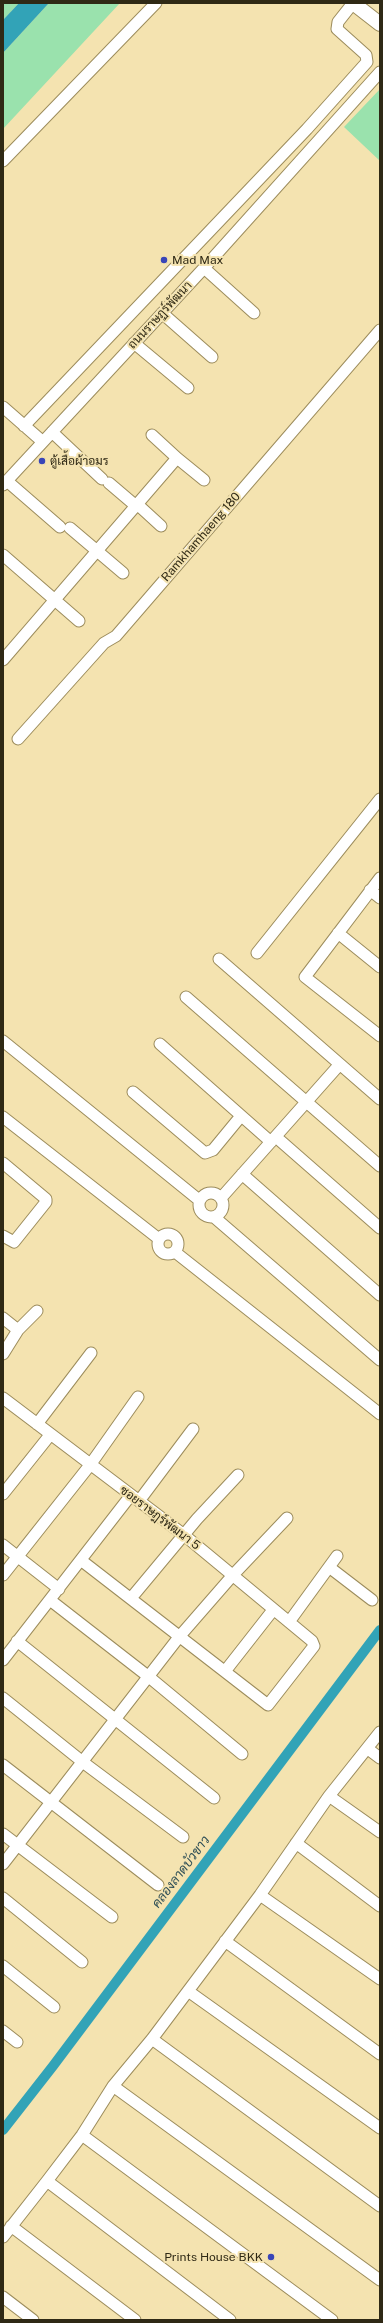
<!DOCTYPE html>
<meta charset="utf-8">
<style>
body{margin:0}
#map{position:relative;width:383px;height:2323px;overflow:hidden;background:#f4e3b0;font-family:"Public Sans",sans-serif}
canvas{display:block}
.frame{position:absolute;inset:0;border:4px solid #2f2915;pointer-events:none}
</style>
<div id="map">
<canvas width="383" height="2323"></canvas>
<div class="frame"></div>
</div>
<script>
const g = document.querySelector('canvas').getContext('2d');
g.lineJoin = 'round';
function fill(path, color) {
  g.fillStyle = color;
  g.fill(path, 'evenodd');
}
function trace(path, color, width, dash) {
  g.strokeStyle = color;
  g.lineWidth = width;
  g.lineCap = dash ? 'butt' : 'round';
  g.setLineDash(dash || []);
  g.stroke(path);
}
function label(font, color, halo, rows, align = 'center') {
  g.font = font + ' "Public Sans",Sarabun,sans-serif';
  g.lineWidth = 4;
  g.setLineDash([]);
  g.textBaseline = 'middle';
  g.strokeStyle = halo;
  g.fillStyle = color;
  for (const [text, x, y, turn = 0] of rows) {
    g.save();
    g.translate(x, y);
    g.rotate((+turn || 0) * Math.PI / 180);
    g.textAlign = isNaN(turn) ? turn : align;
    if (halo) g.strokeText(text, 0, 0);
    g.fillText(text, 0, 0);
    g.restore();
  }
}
const green = new Path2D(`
 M3 3H19L3 20Z
 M49 3H120L3 129V53Z
 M380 89V161L344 127Z`);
const water = new Path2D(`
 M19 3H49L3 53V20Z`);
const canal = new Path2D(`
 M3 2130 53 2066 380 1630`);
const minor = new Path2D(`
 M3 161 156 3
 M204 268 254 313
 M162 313 212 357
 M134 343 188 388
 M3 407 43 442
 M24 426 307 129 367 62 366 55 337 29 338 22 353 3
 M52 432 102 479
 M152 435 177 458
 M7 481 60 527
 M109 483 136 506
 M3 485 204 268 380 72
 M137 504 161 526
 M70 528 123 573
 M3 555 79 621
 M3 660 177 458 204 480
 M18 739 104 643 116 636 380 330
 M380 878 305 977 380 1036
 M370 890 380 898
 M338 933 380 967
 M257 953 380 799
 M219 959 380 1099
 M186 997 380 1166
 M3 1041 199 1200
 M160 1044 271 1142
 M133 1092 205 1153 213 1150 241 1116
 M3 1117 159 1239
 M276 1137 380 1228
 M3 1163 46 1199V1202L14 1242 3 1236
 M242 1174 380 1295
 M199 1205a12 12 0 1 1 24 0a12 12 0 1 1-24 0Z
 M221 1198 340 1064
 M214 1217 380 1360
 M158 1244a10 10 0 1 1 20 0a10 10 0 1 1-20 0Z
 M175 1252 380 1414
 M3 1318 18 1330
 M3 1354 18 1330 37 1311
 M3 1398 184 1535 312 1641 314 1646 268 1705 82 1561
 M37 1424 91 1353
 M3 1494 50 1435
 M139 1501 193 1429
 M3 1545 59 1589
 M329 1567 372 1600
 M3 1575 90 1465 138 1397
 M132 1597 197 1519 238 1475
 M50 1600 149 1677 242 1754
 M289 1622 337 1556
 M17 1641 214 1798
 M3 1660 131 1495
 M226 1670 273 1610
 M3 1698 84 1763 183 1837
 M368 1749 380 1758
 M3 1765 158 1885
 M329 1796 380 1832
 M3 1834 112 1917
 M296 1843 380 1906
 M3 1864 179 1637 233 1575 287 1518
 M260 1895 380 1979
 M3 1898 82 1962
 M225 1941 380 2054
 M3 1966 54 2007
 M188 1991 380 2128
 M3 2031 17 2042
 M152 2039 380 2206
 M113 2086 380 2280
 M82 2135 332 2320
 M47 2181 230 2320
 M11 2226 135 2320
 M3 2237 47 2181 82 2135 113 2086 152 2039 260 1895 329 1796 380 1732
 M3 2297 33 2320`);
const major = new Path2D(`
 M353 3 380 24`);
const markers = [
 [164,260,4,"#3845b8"],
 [42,461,4,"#3845b8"],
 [271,2257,4,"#3845b8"]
];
const poiNames = [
 ["Mad Max",172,260],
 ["ตู้เสื้อผ้าอมร",50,461],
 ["Prints House BKK",263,2257,"right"]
];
const streetNames = [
 ["ถนนราษฏร์พัฒนา",160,315,-47],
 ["Ramkhamhaeng 180",201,537,-49],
 ["ซอยราษฎร์พัฒนา 5",160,1518,37]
];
const waterNames = [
 ["คลองลาดบัวขาว",181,1872,-53]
];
fill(green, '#9ae2ad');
fill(water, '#32a3b7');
trace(canal, '#32a3b7', 10);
trace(minor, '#9c8c5c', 13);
trace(major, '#9c8c5c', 16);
trace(minor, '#fff', 11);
trace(major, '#fff', 14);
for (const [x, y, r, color] of markers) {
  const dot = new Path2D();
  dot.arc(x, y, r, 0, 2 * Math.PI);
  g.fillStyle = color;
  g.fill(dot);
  trace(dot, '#f4e3b0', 1.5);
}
label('12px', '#2f2915', '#f4e3b0', poiNames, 'left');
label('12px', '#2f2915', '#f4e3b0', streetNames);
label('italic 13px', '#2f4f56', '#f4e3b0', waterNames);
</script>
